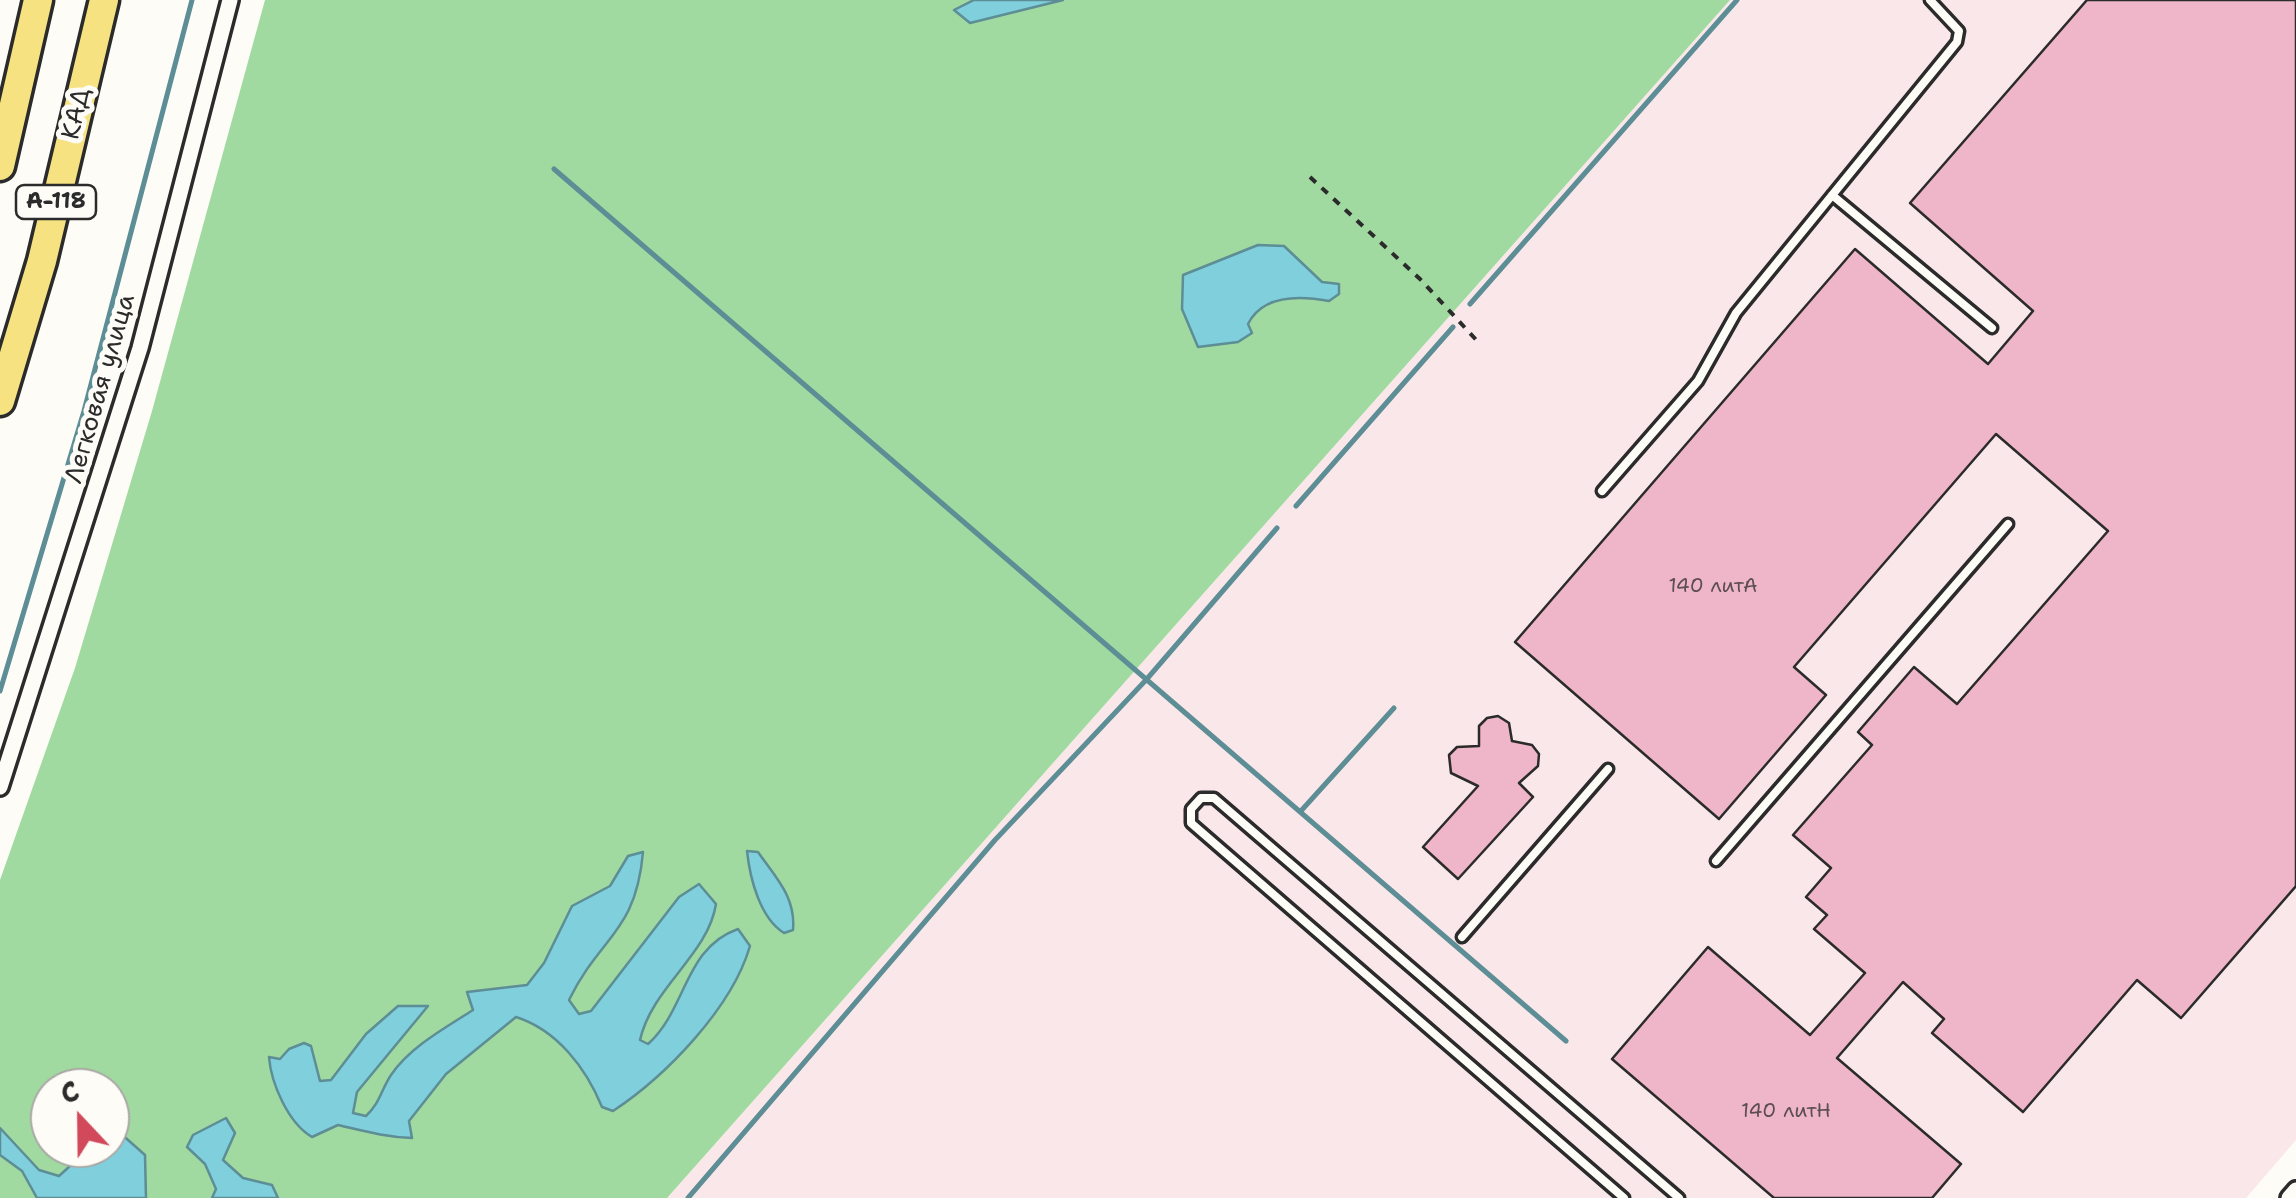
<!DOCTYPE html>
<meta charset="utf-8">
<style>
body{margin:0}
#map{position:relative;width:2296px;height:1198px;overflow:hidden;background:#fdfcf7;font-family:"Shantell Sans",sans-serif}
canvas{display:block}
.north{position:absolute;left:30px;top:1068px;width:100px;height:100px;box-sizing:border-box;background:#fdfcf7;border:2px solid #a9a8a5;border-radius:50%;rotate:338deg;font-size:28px;font-weight:700;line-height:40px;text-align:center;color:#2b2b2b}
.north::after{content:'';display:block;margin:auto;width:35px;height:45px;background:#d1495b;clip-path:polygon(50% 0,100% 100%,50% 72%,0 100%)}
</style>
<div id="map">
<canvas width="2296" height="1198"></canvas>
<div class="north">С</div>
</div>
<script>
const g = document.querySelector('canvas').getContext('2d');
g.lineJoin = 'round';
function fill(path, color) {
  g.fillStyle = color;
  g.fill(path, 'evenodd');
}
function trace(path, color, width, dash) {
  g.strokeStyle = color;
  g.lineWidth = width;
  g.lineCap = dash ? 'butt' : 'round';
  g.setLineDash(dash || []);
  g.stroke(path);
}
function label(font, color, halo, rows, align = 'center') {
  g.font = font + ' "Shantell Sans",sans-serif';
  g.lineWidth = 10;
  g.setLineDash([]);
  g.textBaseline = 'middle';
  g.strokeStyle = halo;
  g.fillStyle = color;
  for (const [text, x, y, turn = 0] of rows) {
    g.save();
    g.translate(x, y);
    g.rotate((+turn || 0) * Math.PI / 180);
    g.textAlign = isNaN(turn) ? turn : align;
    if (halo) g.strokeText(text, 0, 0);
    g.fillText(text, 0, 0);
    g.restore();
  }
}
const built = new Path2D(`
 M1730 0H2296V1140L2246 1198H667Z`);
const green = new Path2D(`
 M265 0H1730L667 1198H0V880L75 668 152 411ZM50 1088H110V1148H50Z`);
const water = new Path2D(`
 M974 0H1063L970 23 954 10Z
 M1258 245 1284 246 1322 282 1339 284V294L1329 301C1302 296 1263 294 1248 324L1252 333 1238 342 1198 347 1182 309 1183 275Z
 M747 851 758 852C776 878 796 897 793 930L784 933C760 918 750 879 747 851Z
 M643 852C636 933 600 936 569 1000L579 1014 591 1011 679 897 699 884 716 904C708 955 652 987 640 1040L648 1044C687 1009 684 948 738 929L750 946C732 1008 666 1076 613 1111L602 1107C586 1068 557 1030 516 1017L446 1074 409 1121 412 1138C385 1137 364 1131 338 1125L312 1137C288 1123 271 1083 269 1057L280 1059 289 1049 304 1043 311 1046 320 1081 331 1080 366 1034 398 1006H428L357 1092 353 1113 366 1116C380 1103 381 1090 391 1075 410 1047 445 1028 473 1010L467 992 527 985 544 963 572 906 610 886 628 856Z
 M226 1118 235 1133 223 1160 243 1178 272 1185 278 1198H212L216 1189 205 1164 187 1147 193 1135Z
 M110 1124 145 1155 146 1198H37L22 1171 0 1155V1128L39 1170 59 1176 70 1166 71 1148H110Z`);
const stream = new Path2D(`
 M554 169 1566 1041
 M1470 304 1737 0
 M1296 506 1453 327
 M0 691 84 411 192 0
 M1300 812 1394 708
 M688 1198 995 840 1146 680 1277 528`);
const building = new Path2D(`
 M2087 0H2296V886L2181 1018 2137 980 2023 1112 1932 1033 1944 1019 1903 982 1837 1058 1961 1164 1932 1198H1774L1612 1059 1708 947 1810 1035 1865 973 1814 929 1827 915 1806 897 1831 868 1793 835 1872 745 1858 732 1914 667 1957 704 2108 531 1996 434 1794 667 1826 695 1719 819 1515 642 1855 249 1988 364 2033 311 1910 203Z
 M1498 716 1509 723 1512 741 1532 745 1539 754 1538 766 1519 783 1533 797 1458 879 1423 847 1478 786 1451 773 1449 755 1457 747 1479 746V726L1487 718Z`);
const path = new Path2D(`
 M1310 177 1420 279 1480 344`);
const lane = new Path2D(`
 M1832 195 1992 328
 M1602 491 1698 381 1736 313 1957 42 1959 31 1930 0
 M1716 861 2008 524
 M1462 937 1608 769
 M1624 1198 1191 823V809L1201 798H1214L1679 1198`);
const street = new Path2D(`
 M0 787 140 348 230 0
 M2289 1198 2296 1190`);
const highway = new Path2D(`
 M0 166 38 0
 M0 401 42 261 104 0`);
const numberNames = [
 ["140 литА",1713,587],
 ["140 литН",1786,1112]
];
const shields = [
 [56,202,80]
];
const shieldNames = [
 ["А-118",56,202]
];
const streetNames = [
 ["КАД",77,114,-77],
 ["Легковая улица",101,389,-74]
];
fill(built, '#f9e7e9');
fill(green, '#a0daa0');
fill(water, '#7fcfdc');
trace(water, '#5d8d95', 2.5);
trace(stream, '#5d8d95', 5);
fill(building, '#efb6c9');
trace(building, '#2b2b2b', 2.5);
trace(lane, '#2b2b2b', 15);
trace(street, '#2b2b2b', 22);
trace(highway, '#2b2b2b', 35);
trace(path, '#2b2b2b', 4, [8, 8]);
trace(lane, '#fdfcf7', 8);
trace(street, '#fdfcf7', 15);
trace(highway, '#f6e281', 28);
label('20px', '#5c4e52', null, numberNames);
for (const [x, y, w] of shields) {
  const box = new Path2D();
  box.roundRect(x - w / 2, y - 17, w, 34, 8);
  g.fillStyle = '#fdfcf7';
  g.fill(box);
  trace(box, '#2b2b2b', 2.5);
}
label('bold 22px', '#2b2b2b', null, shieldNames);
label('25px', '#2b2b2b', '#fdfcf7', streetNames);
</script>
